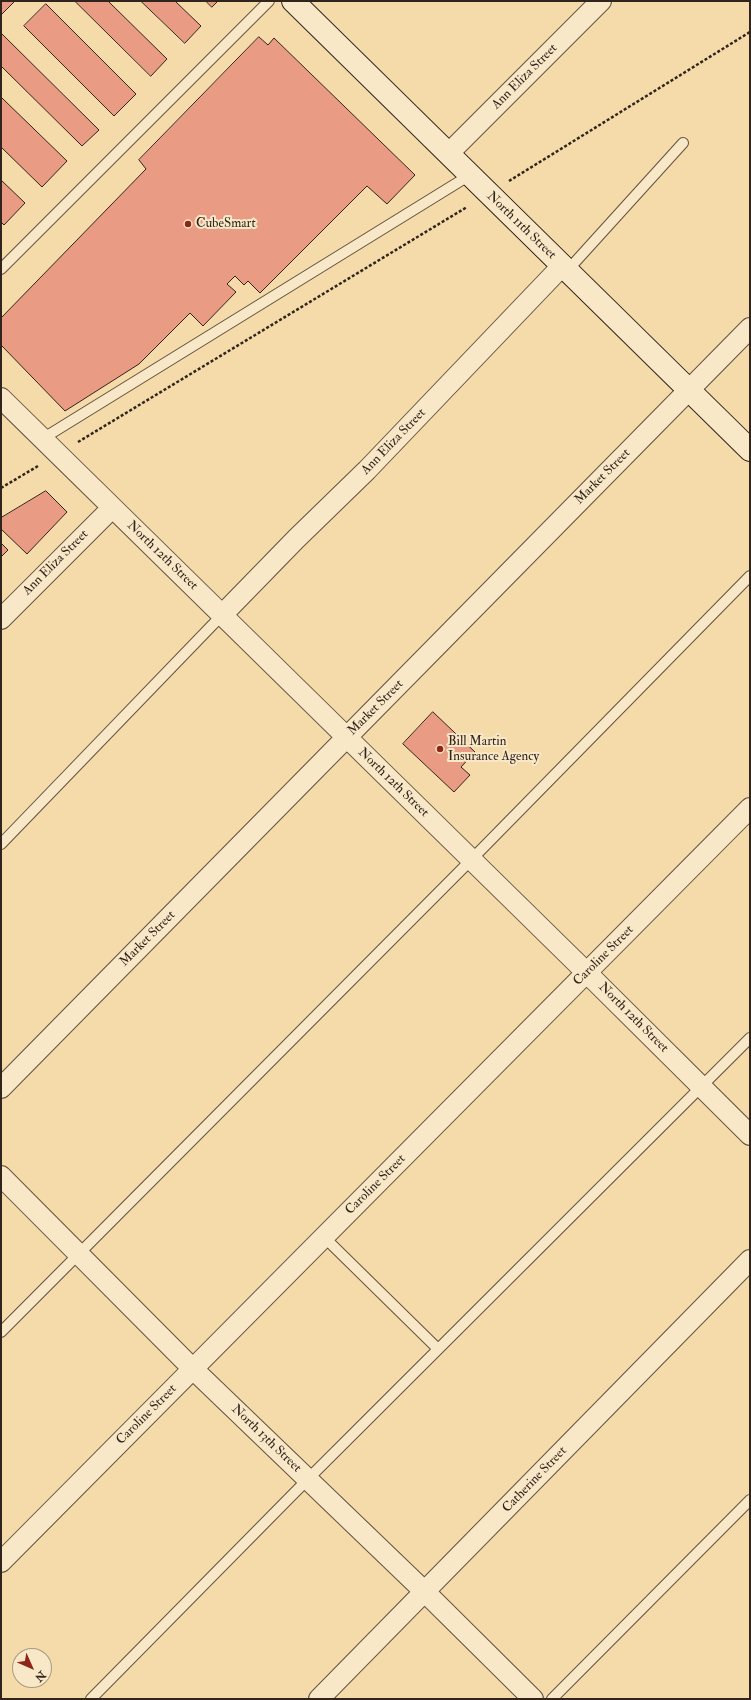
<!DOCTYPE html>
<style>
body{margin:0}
#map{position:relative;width:751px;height:1700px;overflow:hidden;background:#f4dba9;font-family:"IM FELL Double Pica",serif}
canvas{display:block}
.frame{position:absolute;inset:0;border:2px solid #31241d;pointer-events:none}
.north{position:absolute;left:12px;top:1648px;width:40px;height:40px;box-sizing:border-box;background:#f8e8c7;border:1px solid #a89a83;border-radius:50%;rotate:135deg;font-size:11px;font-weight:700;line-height:16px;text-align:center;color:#31241d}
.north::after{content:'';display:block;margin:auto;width:14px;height:18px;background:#8f2418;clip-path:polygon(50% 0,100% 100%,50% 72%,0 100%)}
</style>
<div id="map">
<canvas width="751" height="1700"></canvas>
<div class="frame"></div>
<div class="north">N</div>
</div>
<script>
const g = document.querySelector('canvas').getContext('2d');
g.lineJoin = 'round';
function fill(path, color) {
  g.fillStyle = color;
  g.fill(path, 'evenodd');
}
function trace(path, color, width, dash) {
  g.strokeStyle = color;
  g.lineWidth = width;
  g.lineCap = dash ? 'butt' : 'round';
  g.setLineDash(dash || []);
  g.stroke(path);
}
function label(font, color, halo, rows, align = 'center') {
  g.font = font + ' "IM FELL Double Pica",serif';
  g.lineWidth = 4;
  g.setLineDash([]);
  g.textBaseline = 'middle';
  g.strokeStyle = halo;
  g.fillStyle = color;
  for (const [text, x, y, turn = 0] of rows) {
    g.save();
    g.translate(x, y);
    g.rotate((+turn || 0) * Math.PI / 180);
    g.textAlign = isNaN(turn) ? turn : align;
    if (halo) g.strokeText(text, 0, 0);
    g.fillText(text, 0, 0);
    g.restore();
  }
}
const building = new Path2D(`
 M1 1H15L1 15Z
 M75 1H108L167 59 151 76Z
 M141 1H175L201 26 185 43Z
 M206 1H218L212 7Z
 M46 4 136 94 114 116 24 26Z
 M1 33 99 130 82 146 1 66Z
 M259 37 268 45 274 38 415 175 387 204 367 186 260 293 248 281 244 285 235 276 227 284 236 292 203 326 190 313 139 364 65 411 1 345V318L146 169 139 160Z
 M1 97 67 161 42 187 1 147Z
 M1 180 25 203 4 225 1 222Z
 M46 491 67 512 27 554 1 529V518Z
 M1 543 8 550 1 557Z
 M433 712 475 752 461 767 470 775 454 792 403 744Z`);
const path = new Path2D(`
 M509 181 750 32
 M78 442 467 207
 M1 488 38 466`);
const lane = new Path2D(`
 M1 269 269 1
 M567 271 683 143
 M42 439 470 175
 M1 844 222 615
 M324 1237 438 1349
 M1 1332 471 860 750 576
 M91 1699 308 1479 750 1038
 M552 1699 750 1500`);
const street = new Path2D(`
 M449 153 601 1
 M1 398 587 973 750 1135
 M222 615 296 539 367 470 562 266
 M1 619 112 508
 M1 1088 750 328
 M1 1176 193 1369 425 1592 533 1699
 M1 1562 750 808
 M319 1699 750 1260`);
const secondary = new Path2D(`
 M293 1 750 450`);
const markers = [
 [188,224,4,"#8f2418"],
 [440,749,4,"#8f2418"]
];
const streetNames = [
 ["Ann Eliza Street",525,77,-45],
 ["North 11th Street",521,226,44],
 ["Ann Eliza Street",394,442,-46],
 ["Market Street",603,477,-45],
 ["North 12th Street",162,556,44],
 ["Ann Eliza Street",56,563,-45],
 ["Market Street",376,708,-45],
 ["North 12th Street",393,783,44],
 ["Market Street",148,939,-45],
 ["Caroline Street",604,956,-45],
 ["North 12th Street",633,1018,45],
 ["Caroline Street",376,1185,-45],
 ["Caroline Street",147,1415,-45],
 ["North 13th Street",266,1439,44],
 ["Catherine Street",535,1480,-46]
];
const poiNames = [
 ["CubeSmart",196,224],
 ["Bill Martin",448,742],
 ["Insurance Agency",448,757]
];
fill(building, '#e99b83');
trace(building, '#31241d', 1);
trace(lane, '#625240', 12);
trace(street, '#625240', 22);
trace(secondary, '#31241d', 24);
trace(path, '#31241d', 2.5, [3, 2]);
trace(lane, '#f8e8c7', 10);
trace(street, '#f8e8c7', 20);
trace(secondary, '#f8e8c7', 22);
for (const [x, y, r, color] of markers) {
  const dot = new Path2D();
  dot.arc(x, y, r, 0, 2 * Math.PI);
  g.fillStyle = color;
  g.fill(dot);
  trace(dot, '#f8e8c7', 1.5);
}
label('13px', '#31241d', '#f8e8c7', streetNames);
label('13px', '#31241d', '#f8e8c7', poiNames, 'left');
</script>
